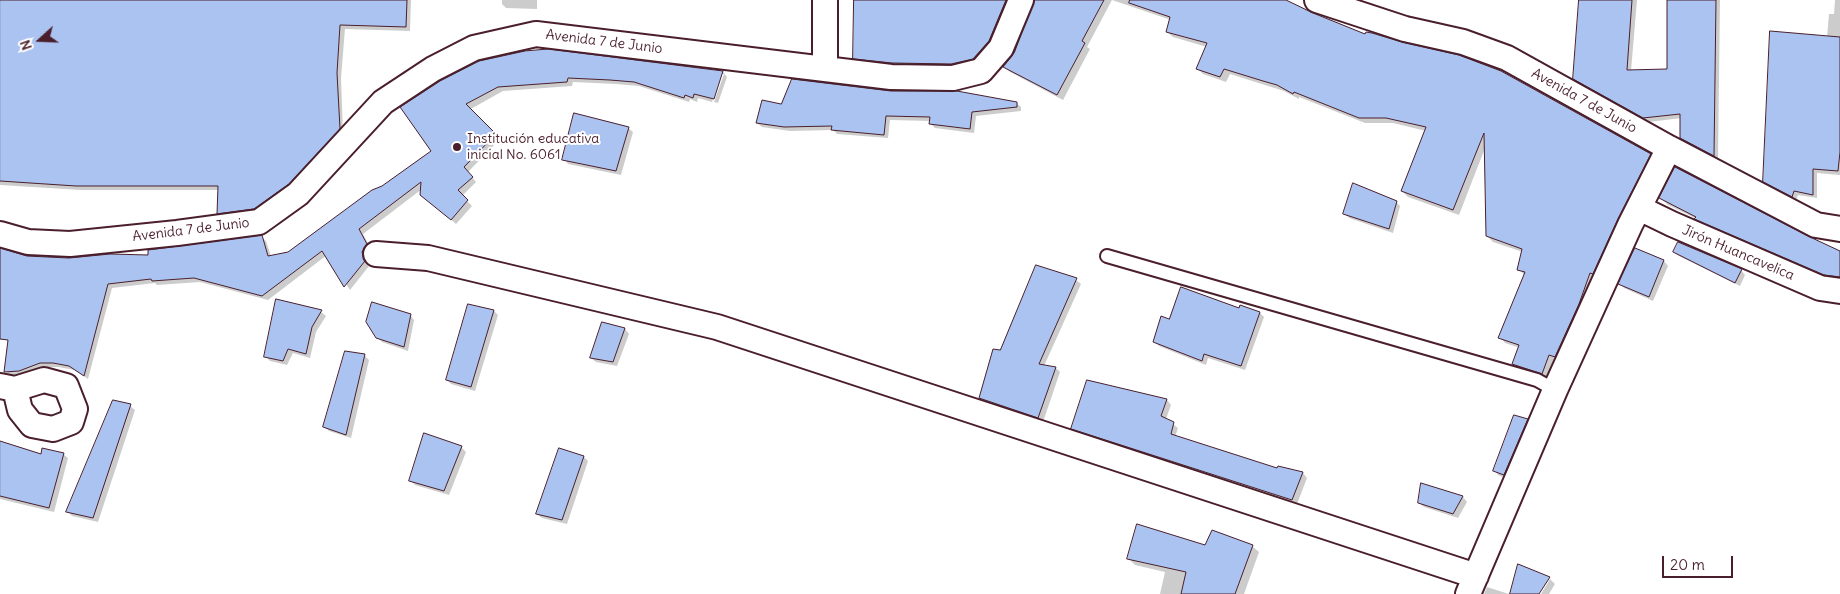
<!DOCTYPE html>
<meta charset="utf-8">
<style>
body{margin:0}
#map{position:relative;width:1840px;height:594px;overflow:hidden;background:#fff;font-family:Delius,sans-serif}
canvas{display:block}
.north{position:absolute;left:15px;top:15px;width:50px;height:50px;-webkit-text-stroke:4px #fff;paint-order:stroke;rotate:250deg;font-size:14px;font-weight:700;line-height:20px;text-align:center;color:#4a1f2b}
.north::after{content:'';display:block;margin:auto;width:18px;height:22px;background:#4a1f2b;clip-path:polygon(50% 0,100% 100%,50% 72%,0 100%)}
.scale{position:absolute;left:1662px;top:556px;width:71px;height:22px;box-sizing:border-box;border:2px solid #4a1f2b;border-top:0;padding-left:6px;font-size:15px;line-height:18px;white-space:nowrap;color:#4a1f2b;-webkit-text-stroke:4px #fff;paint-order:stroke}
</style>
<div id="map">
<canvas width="1840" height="594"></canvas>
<div class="north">N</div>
<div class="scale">20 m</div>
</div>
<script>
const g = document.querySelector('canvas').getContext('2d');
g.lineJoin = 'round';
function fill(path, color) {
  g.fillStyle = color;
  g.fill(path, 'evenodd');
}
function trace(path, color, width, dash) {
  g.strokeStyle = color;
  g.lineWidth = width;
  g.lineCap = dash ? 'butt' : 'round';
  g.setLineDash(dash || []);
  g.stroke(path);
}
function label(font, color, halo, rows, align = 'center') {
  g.font = font + ' Delius,sans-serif';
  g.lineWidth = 4;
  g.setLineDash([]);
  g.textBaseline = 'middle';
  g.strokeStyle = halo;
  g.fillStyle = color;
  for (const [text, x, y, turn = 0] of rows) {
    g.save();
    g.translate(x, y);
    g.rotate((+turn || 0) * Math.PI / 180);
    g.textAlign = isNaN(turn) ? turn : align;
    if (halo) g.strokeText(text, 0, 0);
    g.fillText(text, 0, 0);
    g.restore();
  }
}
const shadow = new Path2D(`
 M0 0H411L410 31 345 29 341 78 343 134 293 188 259 213 222 218 218 213 219 190H81L0 185Z
 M502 0H537V9L506 8 502 4Z
 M855 0H1012L993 45 978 63 956 68 897 67 859 63 854 58Z
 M1048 0H1282L1312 14 1650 155 1656 160 1561 362 1555 360 1548 378 1519 370 1514 364 1520 348 1505 343 1500 337 1525 276 1519 269 1523 252 1493 242 1487 236 1485 148 1459 215 1408 197 1402 191 1426 131 1393 123H1365L1299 97V99L1284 91 1230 74 1226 82 1203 74 1197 68 1207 47 1173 37 1167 32 1171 20 1112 0 1087 47 1090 49 1063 100 1010 72 1004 67 1015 54Z
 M1580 0H1637L1631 71 1668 70V0H1720L1718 159 1686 143 1682 138V118L1648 122 1579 83 1574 78Z
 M1835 0H1840V175L1817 173V198L1798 195 1796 200 1769 186 1764 181 1827 37 1829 14H1834Z
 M549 51 723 72 727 77 718 103 714 102 724 74H721L712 102 698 98 697 102 690 99 689 102 639 86 616 84 573 82 572 86 503 91 469 110 499 140 468 172 476 182 462 196 472 206 456 224 427 199 422 189 363 234 371 249 366 258 369 266 350 290 327 255 268 300 200 282 157 285 155 283 112 288 88 379 75 370 58 367H45L24 375 10 376 6 371 15 325 0 321V250L27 257 70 259 150 256 261 237 266 241 271 256 288 253 432 151 402 108Z
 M891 92 1016 103 1021 107V111L976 116 974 133 935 128 931 124V121L890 120 888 138 837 134 833 130 790 131 762 127 757 123 782 105Z
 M628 128 633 132 621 175 568 164 564 159Z
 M1661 198 1840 252V282L1832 281 1703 225 1697 219 1668 205Z
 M1396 202 1400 206 1393 233 1349 218 1345 214Z
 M1635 250 1664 261 1668 266 1653 301 1624 288 1620 283Z
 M1674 252 1741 270 1745 275 1740 286 1679 256Z
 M1076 280 1081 284 1044 366 1056 368 1060 372 1043 422 985 403 980 398 1000 352Z
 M277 301 321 312 326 316 316 332 310 358 293 353 287 365 270 361 265 356Z
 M469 305 494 311 498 315 475 391 451 384 447 380Z
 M1240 310 1260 313 1264 317 1245 370 1208 358 1206 365 1159 346 1154 341 1170 321Z
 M410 315 414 320 408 351 382 342 377 337Z
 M603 323 625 329 629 334 617 366 596 362 591 358Z
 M364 355 369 360 351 438 329 431 325 427Z
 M1088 382 1167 400 1171 405 1166 419 1178 428 1175 437 1278 470 1279 468 1303 473 1307 478 1297 504 1077 433 1073 428Z
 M130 406 135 410 98 522 72 516 68 512Z
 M1527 420 1531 424 1508 479 1498 475 1494 470Z
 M0 442 42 456 63 454 68 458 54 512 0 499Z
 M461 447 466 452 449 495 415 485 410 480Z
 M584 457 588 461 567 524 542 518 537 514Z
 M1422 485 1463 497 1467 502 1458 518 1424 507 1419 503Z
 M1206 546H1252L1259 552 1244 594H1160L1165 572 1135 565 1129 559Z
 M1550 579 1555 584 1549 594H1541Z
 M1487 587 1509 594H1484Z`);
const building = new Path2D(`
 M0 0H407L406 27 340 25 337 73 340 129 289 184 254 209 217 214 218 186H76L0 181Z
 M854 0H1006L989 41 973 59 951 64 892 63 853 59Z
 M1034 0H1104L1082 41 1085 43 1057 95 1003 67 1014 53Z
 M1130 0H1286L1313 13 1365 34 1366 32 1372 33 1402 42 1459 55 1501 71 1651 154 1618 219 1593 274 1590 273 1579 304 1555 357 1549 355 1542 374 1512 364 1519 345 1498 338 1525 272 1517 270 1522 249 1486 236 1484 133 1453 210 1401 191 1426 127 1386 118H1359L1294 92 1293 94 1277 85 1263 81 1224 69 1220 77 1196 69 1207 43 1166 32 1170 17 1129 3Z
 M1579 0H1632L1627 70 1667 69V0H1716L1714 156 1680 138V114L1643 118 1573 79Z
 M1770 31 1840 37V152L1838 171 1813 169V195L1794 191 1792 197 1763 182Z
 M549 49 723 71 714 99 694 94 693 98 685 95 684 98 634 82 610 80 568 78 567 82 498 87 466 104 496 134 464 167 473 177 458 190 468 200 451 220 420 195 421 182 359 229 367 244 362 252 365 261 344 287 322 251 262 296 194 278 152 281 151 279 108 284 84 376 69 366 53 363H40L19 371 4 372 8 340 0 339V248L27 256 69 258 110 254 148 255V250L262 235 268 256 288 252 372 190 382 186 431 151 400 107 440 81 479 61 525 51Z
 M792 79 891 91H957L1017 102V107L972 112 970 129 929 124 930 117 886 116 884 135 831 130 832 126 784 127 756 123 762 100 781 104Z
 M574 113 629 127 616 171 562 160Z
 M1675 167 1810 237 1840 251V277L1824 275 1694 219 1696 217 1659 198Z
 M1353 183 1397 201 1389 229 1343 214Z
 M1678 242 1742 269 1735 283 1673 252Z
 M1635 248 1664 260 1649 297 1618 284Z
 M1036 265 1077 278 1039 364 1056 367 1038 418 979 398 993 349 1000 350Z
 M1181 287 1239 308 1240 305 1260 312 1241 366 1204 354 1202 361 1153 342 1161 316 1169 319Z
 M276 299 322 310 312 327 306 354 288 349 283 361 264 357Z
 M372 302 411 314 404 347 376 338 366 322Z
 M468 304 494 310 471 387 446 380Z
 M602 322 625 328 613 362 590 358Z
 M345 351 365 354 346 435 323 427Z
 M1087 380 1167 399 1161 416 1174 422 1171 434 1277 468 1278 466 1303 472 1292 500 1071 429Z
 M113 400 131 404 93 518 66 512Z
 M1514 415 1528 419 1504 475 1493 471Z
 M424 433 462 446 444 491 409 481Z
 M0 441 41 454 42 448 64 453 49 508 0 496Z
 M559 448 584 456 562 520 536 514Z
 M1421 483 1463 496 1453 514 1418 503Z
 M1137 524 1205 545 1212 530 1253 545 1235 594H1181L1186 572 1127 559Z
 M1518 564 1550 577 1539 594H1510Z`);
const lane = new Path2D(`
 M1107 256 1537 380 1555 390`);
const street = new Path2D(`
 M1317 0 1405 29 1463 42 1507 58 1669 148 1816 225 1840 229
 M825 69V0
 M1639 208 1672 224 1820 288 1840 291
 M0 234 28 242 70 244 177 233 259 222 298 194 383 102 433 69 474 48 536 34 891 77 953 78 981 71 1001 48 1021 0
 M376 254 428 258 717 327 1476 576
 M0 386 15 389 44 380 66 386 75 409 71 422 53 429 32 425 20 410 15 389
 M1468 594 1555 390 1630 225 1669 148`);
const markers = [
 [457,147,5,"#4a1f2b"]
];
const streetNames = [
 ["Avenida 7 de Junio",604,42,7],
 ["Avenida 7 de Junio",1584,101,29],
 ["Avenida 7 de Junio",191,230,-7],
 ["Jirón Huancavelica",1738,253,23]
];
const poiNames = [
 ["Institución educativa",467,139],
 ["inicial No. 6061",467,155]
];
fill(shadow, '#0003');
fill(building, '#aac3f1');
trace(building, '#4a1f2b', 1);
trace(lane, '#4a1f2b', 16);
trace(street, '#4a1f2b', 28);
trace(lane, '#fff', 12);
trace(street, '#fff', 24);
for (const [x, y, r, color] of markers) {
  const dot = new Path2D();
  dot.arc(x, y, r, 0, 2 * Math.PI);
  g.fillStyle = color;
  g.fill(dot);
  trace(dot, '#fff', 2);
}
label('14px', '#4a1f2b', '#fff', streetNames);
label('14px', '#4a1f2b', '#fff', poiNames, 'left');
</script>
